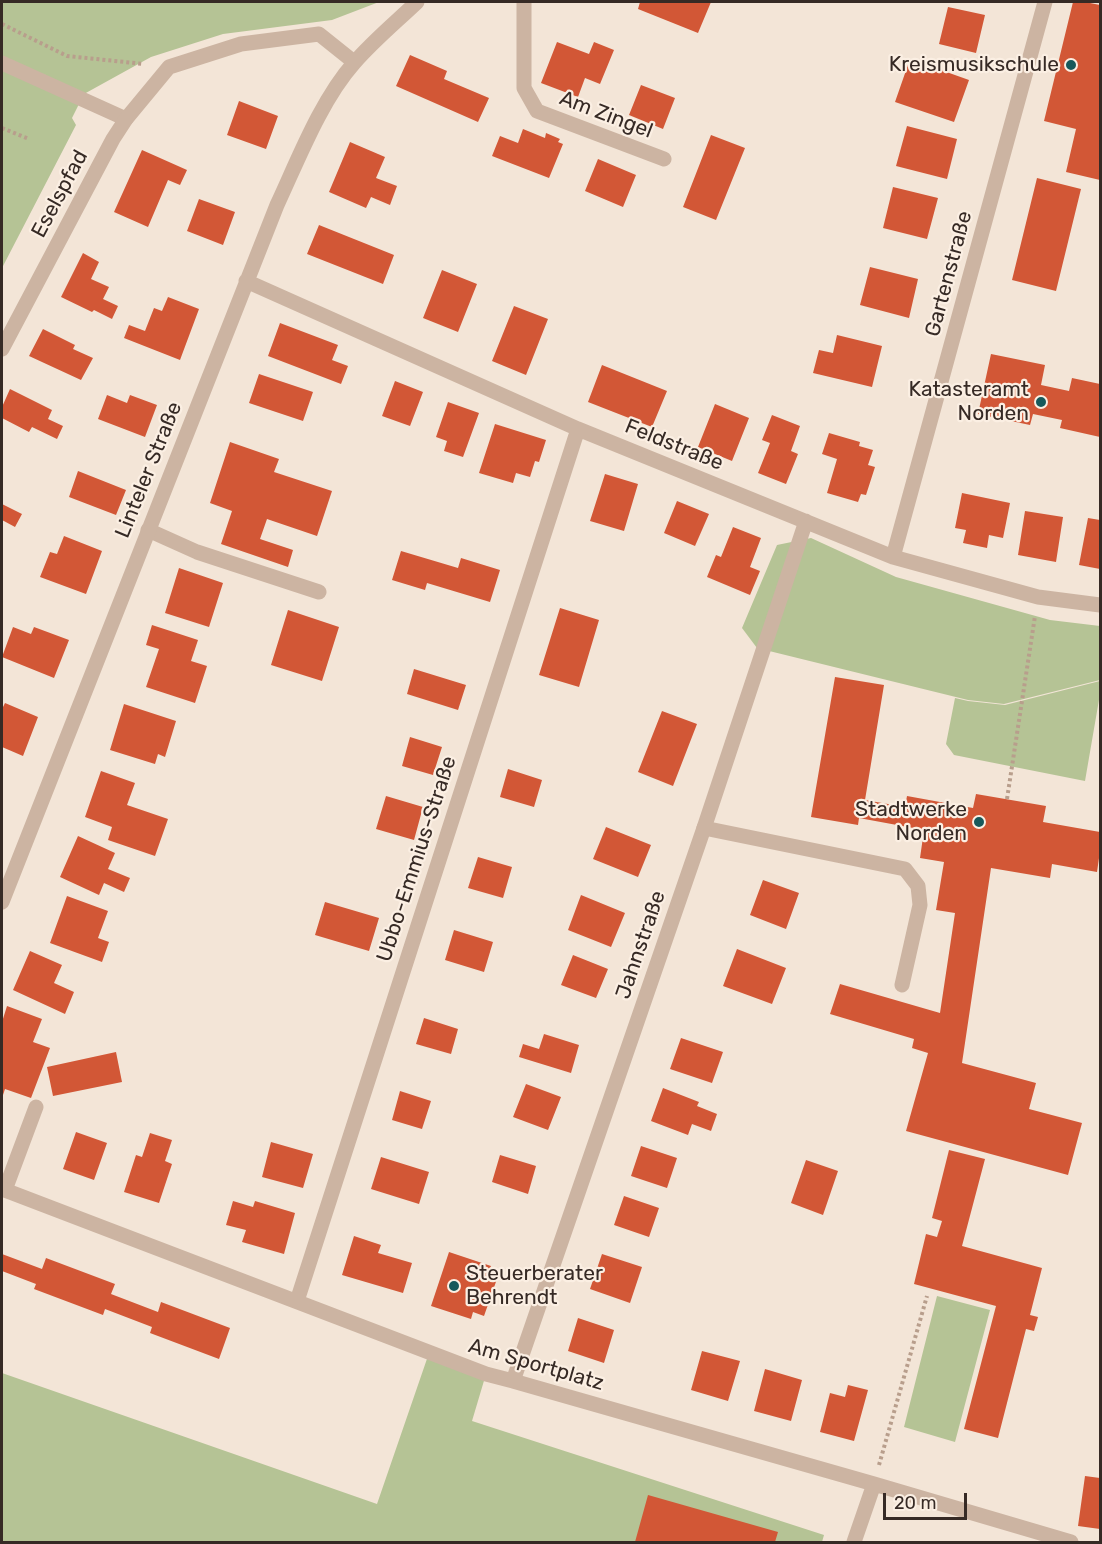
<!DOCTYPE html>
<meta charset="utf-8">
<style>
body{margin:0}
#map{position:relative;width:1102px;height:1544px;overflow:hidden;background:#f3e5d7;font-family:Rubik,sans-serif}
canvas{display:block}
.frame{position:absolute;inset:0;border:3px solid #362a25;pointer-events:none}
.scale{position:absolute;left:883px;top:1493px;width:84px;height:27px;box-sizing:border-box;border:3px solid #362a25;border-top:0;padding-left:8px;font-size:18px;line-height:21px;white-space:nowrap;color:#362a25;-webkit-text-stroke:4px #fbefe3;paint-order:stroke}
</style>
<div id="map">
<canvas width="1102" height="1544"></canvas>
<div class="frame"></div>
<div class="scale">20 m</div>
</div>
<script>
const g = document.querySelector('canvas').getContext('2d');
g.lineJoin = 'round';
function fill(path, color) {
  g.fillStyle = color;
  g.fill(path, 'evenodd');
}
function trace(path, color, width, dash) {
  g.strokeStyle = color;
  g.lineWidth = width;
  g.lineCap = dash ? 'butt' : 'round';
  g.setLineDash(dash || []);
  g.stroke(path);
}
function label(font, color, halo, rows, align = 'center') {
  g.font = font + ' Rubik,sans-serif';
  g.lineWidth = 4.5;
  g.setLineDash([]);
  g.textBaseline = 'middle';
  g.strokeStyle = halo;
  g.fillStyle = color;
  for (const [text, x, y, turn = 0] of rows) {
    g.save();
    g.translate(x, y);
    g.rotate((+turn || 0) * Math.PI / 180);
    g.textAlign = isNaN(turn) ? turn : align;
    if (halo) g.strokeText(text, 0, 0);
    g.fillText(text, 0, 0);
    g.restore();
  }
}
const green = new Path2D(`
 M2 2H379L332 20 223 34 151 57 84 94 72 118 76 125 2 268Z
 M811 538 896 577 1050 620 1100 626V680L1004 704 968 700 757 648 742 628 777 545Z
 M1100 681V694L1085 781 954 755 946 744 955 698 968 701 1005 705Z
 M937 1296 990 1310 955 1442 904 1427Z
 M429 1353 486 1374 472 1421 824 1535 822 1542H2V1373L377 1504Z`);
const building = new Path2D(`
 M640 2H711L698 33 638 9Z
 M1073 2H1085L1100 5V180L1066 172 1076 129 1044 121Z
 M948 7 985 15 976 53 939 44Z
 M557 42 589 54 594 42 614 50 600 84 585 78 578 97 541 83Z
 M410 55 447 71 444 79 489 98 478 122 396 86Z
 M910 59 969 80 954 122 895 102Z
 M641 85 675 98 663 129 629 115Z
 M239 101 278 116 266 149 227 135Z
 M907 126 957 139 947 179 896 166Z
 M523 129 545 138 546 133 560 139 558 142 563 144 549 178 492 156 500 136 518 143Z
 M711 135 745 148 716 220 683 207Z
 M350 142 385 157 376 178 397 186 390 205 371 197 366 208 329 192Z
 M142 150 187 170 180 185 168 180 148 227 114 212Z
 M598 159 636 175 623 207 585 191Z
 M1037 178 1081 189 1056 291 1012 280Z
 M893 187 938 198 927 239 883 228Z
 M199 199 235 212 223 245 187 231Z
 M319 225 394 255 383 284 307 254Z
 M83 253 99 262 91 279 109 287 103 299 118 306 112 319 94 310 92 312 61 297Z
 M870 267 918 279 909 318 860 305Z
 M442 270 477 284 458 332 423 318Z
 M168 297 199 309 180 360 124 338 129 325 145 331 154 308 162 311Z
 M514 306 548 319 526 375 492 361Z
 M280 323 338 345 332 360 348 366 341 384 268 356Z
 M43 329 75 345 73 349 93 358 81 380 29 356Z
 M837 335 882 346 872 387 813 373 819 350 833 353Z
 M991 354 1045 365 1041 385 1069 391 1072 378 1100 384V437L1060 428 1062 420 1033 414 1030 425 978 414Z
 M602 365 667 391 652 427 588 402Z
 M259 374 313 392 303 421 249 403Z
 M395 381 423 392 410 426 382 416Z
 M10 389 52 410 48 419 63 426 57 439 32 427 29 432 2 418V407Z
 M107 395 127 403 130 395 157 405 145 437 98 419Z
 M448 402 479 413 463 457 444 451 447 441 436 437Z
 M715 404 749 418 732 461 698 447Z
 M772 415 800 426 791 451 798 454 786 484 758 473 770 443 762 440Z
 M495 424 546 440 539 462 535 461 530 477 516 473 513 483 479 473Z
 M829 433 860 442 859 446 873 450 868 465 875 467 866 495 861 494 858 502 827 493 837 459 822 454Z
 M230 442 279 459 274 472 332 491 317 536 267 519 260 539 293 550 288 567 221 544 232 511 210 503Z
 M78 471 126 490 116 515 69 497Z
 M605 474 638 484 624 531 590 521Z
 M962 493 1010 503 1003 538 989 535 987 548 963 543 966 530 955 528Z
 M677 501 709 514 695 546 664 533Z
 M2 504 22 514 15 527 2 520Z
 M1025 511 1063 517 1056 562 1018 555Z
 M1088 518 1100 520V569L1079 565Z
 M733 527 761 538 750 567 760 571 750 595 707 577 716 555 721 557Z
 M64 536 102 551 86 594 40 577 50 552 57 554Z
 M401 551 458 568 461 558 500 570 490 602 427 583 425 590 392 580Z
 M179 568 223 583 209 627 165 613Z
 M560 608 599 620 579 687 539 675Z
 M288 610 339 627 322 681 271 665Z
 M152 625 198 640 191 661 207 666 195 703 146 687 159 649 146 645Z
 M13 627 31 634 34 627 69 640 54 678 2 657Z
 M414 669 466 685 458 710 407 694Z
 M835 677 884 685 865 800 905 807 907 796 973 808 976 794 1046 806 1043 822 1100 832V851L1097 872 1052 864 1050 878 991 868 962 1063 1036 1083 1029 1109 1082 1123 1068 1175 906 1131 928 1053 912 1048 914 1039 830 1014 840 984 940 1013 955 913 936 910 944 862 920 858 924 830 859 818 858 825 811 817Z
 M5 703 38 717 23 756 2 747V709Z
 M124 704 176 721 165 757 158 754 155 764 110 750Z
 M662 711 697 724 673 786 638 772Z
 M410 737 442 747 433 775 402 766Z
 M508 769 542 780 534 807 500 797Z
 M101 771 135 783 127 805 168 819 155 856 108 840 112 827 85 817Z
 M386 796 423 807 414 840 376 829Z
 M606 827 651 845 638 877 593 859Z
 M78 836 115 853 108 869 130 878 124 892 104 883 99 895 60 877Z
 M478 857 512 867 503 898 468 888Z
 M763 880 799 893 786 929 750 915Z
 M581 895 625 913 611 947 568 930Z
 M67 896 108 911 98 938 109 942 102 962 50 943Z
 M325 902 379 918 369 951 315 935Z
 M454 930 493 942 484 972 445 960Z
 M737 949 786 968 772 1004 723 986Z
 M30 951 62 965 54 983 74 992 65 1014 13 990Z
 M573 955 608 969 596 998 561 985Z
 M7 1006 42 1019 33 1042 50 1048 31 1098 5 1089 2 1098V1022Z
 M424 1018 458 1029 451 1054 416 1044Z
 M544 1034 579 1045 571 1073 519 1057 523 1044 539 1049Z
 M681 1038 723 1052 712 1083 670 1069Z
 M116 1052 122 1082 53 1096 47 1067Z
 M526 1084 561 1097 548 1130 513 1117Z
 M663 1088 699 1102 697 1106 717 1114 711 1131 692 1124 688 1135 651 1121Z
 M400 1091 431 1101 422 1129 392 1120Z
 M76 1132 107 1143 94 1180 63 1169Z
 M150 1133 172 1140 165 1161 172 1164 159 1203 124 1192 136 1155 142 1157Z
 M271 1142 313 1154 303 1188 262 1177Z
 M641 1146 677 1158 667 1188 631 1176Z
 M949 1150 985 1159 962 1246 1042 1268 1030 1315 1038 1317 1034 1331 1026 1329 998 1438 964 1429 996 1306 914 1284 926 1234 937 1237 942 1221 932 1218Z
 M500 1155 536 1166 528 1194 492 1182Z
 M381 1157 429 1172 419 1204 371 1189Z
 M806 1160 838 1171 823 1215 791 1203Z
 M624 1196 659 1208 649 1237 614 1225Z
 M233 1201 253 1207 255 1201 295 1213 284 1254 242 1242 246 1230 226 1225Z
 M354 1236 381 1245 378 1253 412 1263 403 1293 342 1275Z
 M449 1252 491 1266 488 1273 498 1276 484 1316 473 1312 471 1319 431 1306Z
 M2 1254 42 1269 46 1258 115 1284 111 1294 158 1312 161 1302 230 1328 219 1359 150 1333 152 1327 105 1309 103 1315 34 1289 36 1284 2 1271Z
 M602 1254 642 1267 630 1303 590 1289Z
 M578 1318 614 1330 604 1363 568 1351Z
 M702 1351 740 1361 728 1401 691 1390Z
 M765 1369 802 1380 791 1421 754 1411Z
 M848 1385 868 1390 854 1441 820 1432 830 1393 845 1397Z
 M1085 1476 1100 1478V1529L1078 1526Z
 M648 1495 778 1532 775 1542H635Z`);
const path = new Path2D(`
 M2 24 67 56 144 64
 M2 128 29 139
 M1007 799 1035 616
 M879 1465 927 1296`);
const lane = new Path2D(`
 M2 63 126 119
 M148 530 197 552 319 592
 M704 828 905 869 918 886 920 905 902 985
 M5 1190 36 1107`);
const street = new Path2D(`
 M524 2V88L537 111 664 159
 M246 281 578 429 893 557 1038 597 1100 605
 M2 349 113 139 126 119 169 67 241 44 319 34 354 62
 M893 557 1045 2
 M2 902 277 205C298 160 321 100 354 63 373 41 396 22 417 2
 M2 1189 486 1374 513 1381 874 1484 1071 1542
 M297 1301 578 429
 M513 1381 704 828 806 521
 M854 1542 874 1484`);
const markers = [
 [1071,65,6,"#17595b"],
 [1041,402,6,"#17595b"],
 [979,822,6,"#17595b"],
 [454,1286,6,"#17595b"]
];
const poiNames = [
 ["Kreismusikschule",1059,65],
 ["Katasteramt",1029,390],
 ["Norden",1029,414],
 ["Stadtwerke",967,810],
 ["Norden",967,834],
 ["Steuerberater",466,1274,"left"],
 ["Behrendt",466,1298,"left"]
];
const streetNames = [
 ["Am Zingel",606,115,21],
 ["Eselspfad",60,194,-62],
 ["Gartenstraße",949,274,-75],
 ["Feldstraße",674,445,22],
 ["Linteler Straße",149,470,-68],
 ["Ubbo-Emmius-Straße",417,859,-72],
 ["Jahnstraße",641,945,-71],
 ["Am Sportplatz",536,1365,16]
];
fill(green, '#b5c395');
fill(building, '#d25736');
trace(path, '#b89e8c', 4, [3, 3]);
trace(lane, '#ccb4a2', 15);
trace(street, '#ccb4a2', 15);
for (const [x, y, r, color] of markers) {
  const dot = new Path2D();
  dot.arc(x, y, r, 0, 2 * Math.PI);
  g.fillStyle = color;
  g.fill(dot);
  trace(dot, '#fbefe3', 2);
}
label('21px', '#362a25', '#fbefe3', poiNames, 'right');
label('21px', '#362a25', '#fbefe3', streetNames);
</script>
